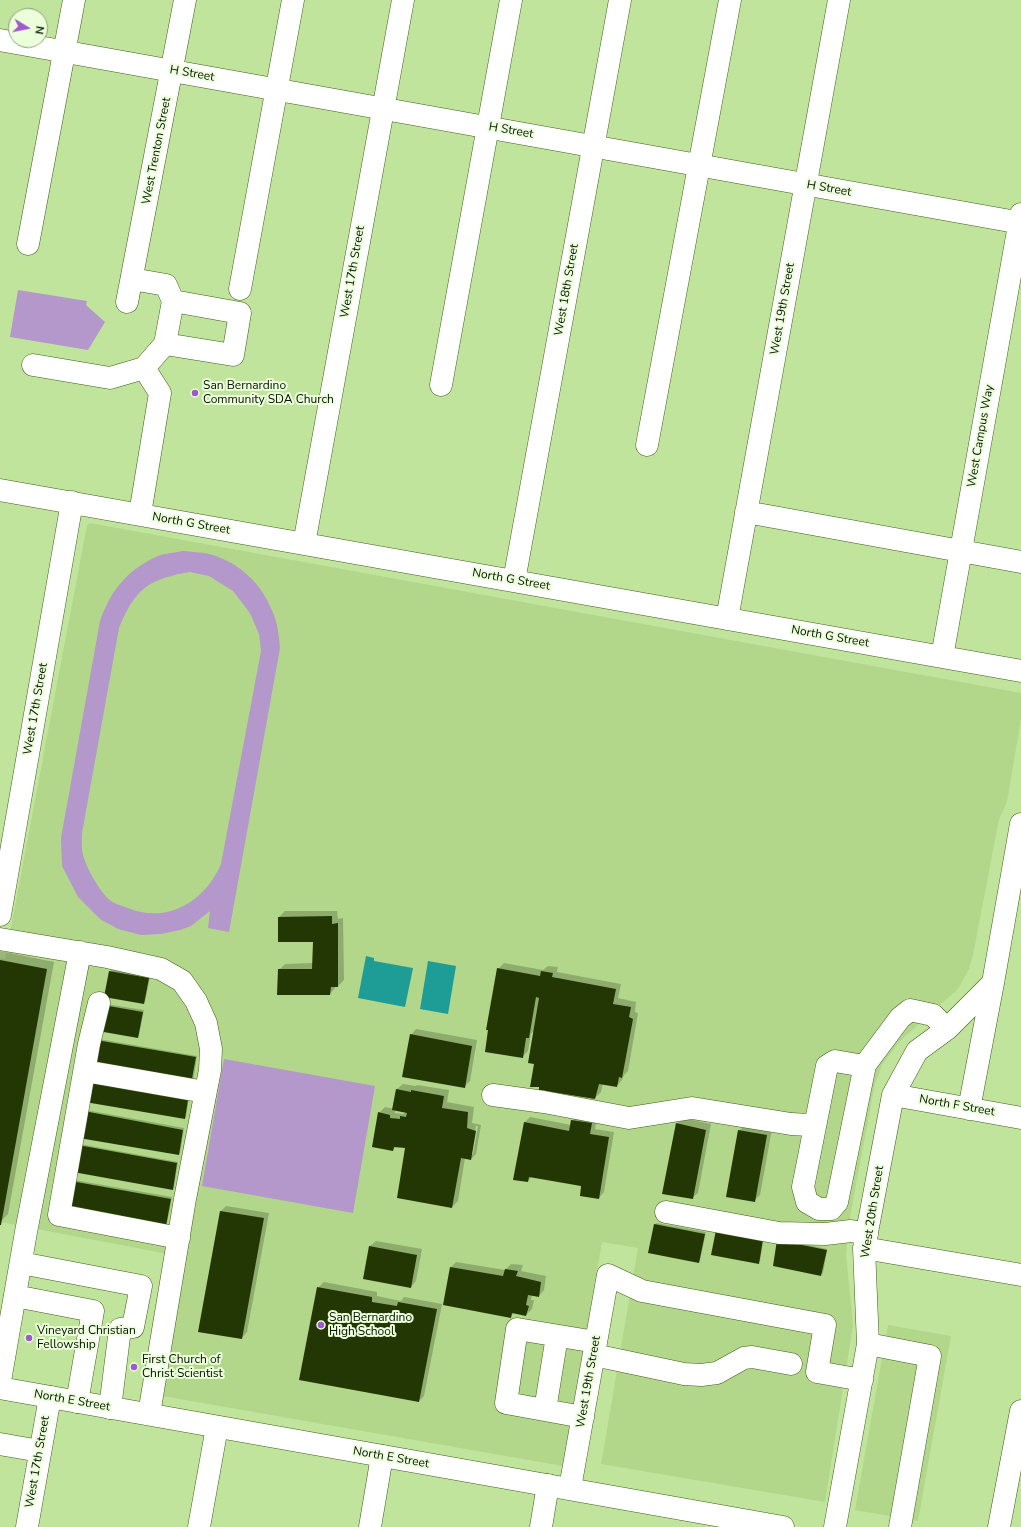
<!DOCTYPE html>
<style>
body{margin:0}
#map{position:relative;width:1021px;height:1527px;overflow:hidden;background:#c1e49c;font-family:"Nunito Sans",sans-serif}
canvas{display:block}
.north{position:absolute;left:8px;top:8px;width:40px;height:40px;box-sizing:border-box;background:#ecffdb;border:1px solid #909f83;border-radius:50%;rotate:100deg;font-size:11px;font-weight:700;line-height:16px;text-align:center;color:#061000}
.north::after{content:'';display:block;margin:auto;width:14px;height:18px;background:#9f59ce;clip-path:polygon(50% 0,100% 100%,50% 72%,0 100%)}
</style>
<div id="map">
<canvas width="1021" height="1527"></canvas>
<div class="north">N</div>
</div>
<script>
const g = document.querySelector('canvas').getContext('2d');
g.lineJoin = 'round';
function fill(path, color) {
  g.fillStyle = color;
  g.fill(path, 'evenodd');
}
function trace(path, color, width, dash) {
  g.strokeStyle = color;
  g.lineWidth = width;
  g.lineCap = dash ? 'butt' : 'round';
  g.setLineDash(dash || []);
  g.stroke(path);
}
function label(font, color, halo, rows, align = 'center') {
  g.font = font + ' "Nunito Sans",sans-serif';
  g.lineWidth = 4;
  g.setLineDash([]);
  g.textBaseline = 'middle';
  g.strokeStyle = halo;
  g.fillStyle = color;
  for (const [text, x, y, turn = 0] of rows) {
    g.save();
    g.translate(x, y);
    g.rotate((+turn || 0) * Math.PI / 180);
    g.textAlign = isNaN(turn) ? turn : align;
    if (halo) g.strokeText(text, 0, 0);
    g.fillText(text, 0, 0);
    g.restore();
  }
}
const built = new Path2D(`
 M90 523 1021 693V719L1007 802 999 819 973 955 969 969 958 989 900 1041 882 1065 875 1084 850 1217 846 1254 853 1325 825 1502 601 1464 638 1248 602 1242 563 1466 145 1393 168 1254 0 1222V958L5 959 87 525Z
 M888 1325 951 1336 918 1521 855 1510Z`);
const green = new Path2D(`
 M18 290 87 301 86 305 105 322 88 350 10 337Z
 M182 551C191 552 201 552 209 554 242 563 264 586 275 618 278 627 279 638 280 648L229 932 208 928 210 911 191 926 180 930 161 934 141 935 118 929 100 919 78 897 62 866 61 838 100 621C111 590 127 570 158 556 165 553 174 553 182 551ZM190 572 209 576 233 591 250 613 259 634 261 651 221 864C204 903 166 925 125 907 121 905 115 904 111 901 100 893 86 867 83 855 81 848 82 840 82 833L119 628C135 589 148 579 190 572Z
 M224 1059 375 1086 353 1213 202 1186Z`);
const water = new Path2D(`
 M366 956 374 958V961L413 968 405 1007 358 998Z
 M428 961 456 966 448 1014 420 1009Z`);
const shadow = new Path2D(`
 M285 911H337L338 919 343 918 344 980 338 986H335V988L330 994 279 970 285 964 313 963 314 941 279 917Z
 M0 951 54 962 8 1214 1 1221Z
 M504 963 543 970 548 966 558 967 557 972 621 984 618 998 636 1002 635 1012 638 1013 628 1071 624 1075 622 1080 617 1086 603 1083 601 1092 595 1098 535 1063V1030L531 1034 528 1051 522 1057 498 969Z
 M112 970 150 977 145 1002 144 1003 110 971Z
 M106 1004 144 1010 139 1035 138 1037Z
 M416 1029 477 1040 470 1081 464 1087 411 1035Z
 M99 1039 197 1056 193 1082 92 1065Z
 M91 1076 190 1092 186 1117 185 1118Z
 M403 1084 416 1086 417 1085 449 1090 447 1102 474 1107 472 1123 481 1125 476 1154 471 1159 465 1158 458 1201 452 1207 406 1147 396 1146 393 1150 379 1113 385 1107 394 1109 397 1089ZM395 1110 406 1112 403 1114 395 1113ZM476 1126H478L473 1154H471Z
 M86 1110 184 1128 180 1153 179 1154 80 1137Z
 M577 1115 597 1118 595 1129 614 1132 604 1192 599 1198 583 1185 532 1176 528 1181 524 1123 530 1117 571 1125 572 1121Z
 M683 1118 711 1124 698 1193 692 1198 677 1124Z
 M745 1125 772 1129 760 1195 754 1201 739 1131Z
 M80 1144 178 1162 174 1187 172 1189 74 1171Z
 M74 1180 172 1197 167 1223 166 1225 106 1213Z
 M226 1206 269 1213 247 1332 242 1338 221 1211Z
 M656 1223 706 1232 700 1260 699 1262 655 1225Z
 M717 1230 764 1237 760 1261 758 1263Z
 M780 1239 827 1249 823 1273 821 1274Z
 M376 1241 422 1249 416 1281 411 1287 364 1278 370 1246Z
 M456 1262 505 1270 511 1264 523 1265 521 1271 546 1276 544 1290 539 1296 532 1294 531 1300H534L532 1309 526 1315 514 1313 510 1317 451 1267Z
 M324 1282 377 1292V1296L401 1301 404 1297 442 1304 424 1396 419 1401 318 1288Z`);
const building = new Path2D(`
 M332 916V924L338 923V987H331L330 995H277L278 969H312L313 942H278V917Z
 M0 960 47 969 1 1225H0Z
 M497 968 540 976 541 971 553 973 552 977 616 989 613 1004 631 1007 629 1017 633 1019 622 1078 619 1077 617 1087 599 1084 595 1099 539 1090V1087H530L534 1064 528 1063 539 998 536 997 529 1038H526L523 1058 485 1052 488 1030H486Z
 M109 971 149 978 144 1004 104 997Z
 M103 1005 143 1012 138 1038 98 1031Z
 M410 1034 472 1046 465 1088 402 1077Z
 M96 1040 196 1057 191 1084 91 1066Z
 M90 1075 189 1093 185 1119 85 1102Z
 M396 1089 411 1092V1090L444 1096 442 1108 468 1112 467 1128 476 1131 471 1160 461 1158 452 1208 397 1198 405 1148 394 1147 393 1151 372 1147 378 1112 390 1115V1118L400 1119V1116L406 1117 407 1113 392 1110Z
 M84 1111 183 1130 179 1155 79 1138Z
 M571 1120 592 1123 590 1134 609 1137 599 1199 580 1196 581 1186 529 1177 528 1182 513 1180 524 1122 569 1131Z
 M676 1123 706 1130 693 1199 662 1194Z
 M738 1130 767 1135 755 1202 726 1197Z
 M78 1145 177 1163 173 1190 73 1172Z
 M71 1181 171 1199 166 1226 66 1208Z
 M220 1211 264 1218 242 1339 198 1332Z
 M654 1224 705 1234 699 1263 648 1253Z
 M716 1230 763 1239 759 1264 711 1255Z
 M777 1240 827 1250 821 1276 773 1266Z
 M369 1246 417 1255 411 1288 363 1279Z
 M450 1267 503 1276 505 1269 518 1271 516 1276 541 1282 539 1297 528 1295 526 1305 529 1306 526 1316 512 1313 511 1318 443 1305Z
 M317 1287 372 1297V1302L397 1306 398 1302 437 1309 419 1402 299 1380Z`);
const minor = new Path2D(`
 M0 40 1021 223
 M28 244 74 0
 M132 279 166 285 173 301
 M240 289 293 0
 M127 302 185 0
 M33 365 110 378 144 368
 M441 385 511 0
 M647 445 730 0
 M0 490 1021 671
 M746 512 1021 562
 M140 514 160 393 144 368 165 344 173 301 240 313 233 355 165 344
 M304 544 403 0
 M514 581 620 0
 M727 619 839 0
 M942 657 1021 214
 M0 915 72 502
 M0 939 107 957 161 969 182 981 196 1001 206 1023 211 1049 210 1070 185 1199 149 1414
 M99 1003 89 1044 59 1215 179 1238
 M865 1065H858L835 1061 827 1066 803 1187 807 1202 819 1209H831L837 1202 865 1065 900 1018 910 1010 933 1015 947 1029
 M85 1071 205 1092
 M493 1095 544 1102 629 1118 692 1108 791 1124 809 1125 816 1122
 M893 1095 1021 1118
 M969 1109 993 983 1021 824
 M666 1212 779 1233 825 1234 851 1231 867 1234
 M864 1248 1021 1275
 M21 1263 141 1286 133 1327 120 1329 110 1408
 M15 1296 93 1311 77 1402
 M868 1344 930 1356 900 1527
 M594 1355 684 1374 701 1375 717 1373 744 1358 752 1357 791 1364
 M0 1381 26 1232 80 952
 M545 1410 557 1336
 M583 1417 506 1403 517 1329 596 1342
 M0 1444 40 1451
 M570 1488 608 1275 642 1291 825 1325 817 1372 862 1380
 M27 1527 50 1397
 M199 1527 217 1427
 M370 1527 382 1456
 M541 1527 548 1485
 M835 1527 868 1344 864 1248 893 1095 917 1051 947 1029 993 983
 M999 1527 1021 1411`);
const major = new Path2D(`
 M0 1388 783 1527`);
const markers = [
 [195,393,4,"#9f59ce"],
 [321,1325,4,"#9f59ce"],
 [29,1338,4,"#9f59ce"],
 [134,1367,4,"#9f59ce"]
];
const streetNames = [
 ["H Street",192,74,10],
 ["H Street",511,131,10],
 ["West Trenton Street",157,151,-79],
 ["H Street",829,189,10],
 ["West 17th Street",353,272,-80],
 ["West 18th Street",567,290,-80],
 ["West 19th Street",783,309,-80],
 ["West Campus Way",981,436,-80],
 ["North G Street",191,524,10],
 ["North G Street",511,580,10],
 ["North G Street",830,637,10],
 ["West 17th Street",36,709,-80],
 ["North F Street",957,1106,10],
 ["West 20th Street",873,1212,-81],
 ["West 19th Street",589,1382,-80],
 ["North E Street",72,1401,10],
 ["North E Street",391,1458,10],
 ["West 17th Street",38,1462,-80]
];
const poiNames = [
 ["San Bernardino",203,386],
 ["Community SDA Church",203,400],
 ["San Bernardino",329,1318],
 ["High School",329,1332],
 ["Vineyard Christian",37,1331],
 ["Fellowship",37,1345],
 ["First Church of",142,1360],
 ["Christ Scientist",142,1374]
];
fill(built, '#b2d78a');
fill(green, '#b497cb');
fill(water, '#1e9d96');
fill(shadow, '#0003');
fill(building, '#233705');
trace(minor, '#405d18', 23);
trace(major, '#405d18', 23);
trace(minor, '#fff', 22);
trace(major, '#fff', 22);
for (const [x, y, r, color] of markers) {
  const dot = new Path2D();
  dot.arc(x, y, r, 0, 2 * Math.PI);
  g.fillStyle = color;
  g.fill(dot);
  trace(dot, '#ecffdb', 1.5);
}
label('12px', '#061000', '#ecffdb', streetNames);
label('12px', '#061000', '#ecffdb', poiNames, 'left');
</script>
